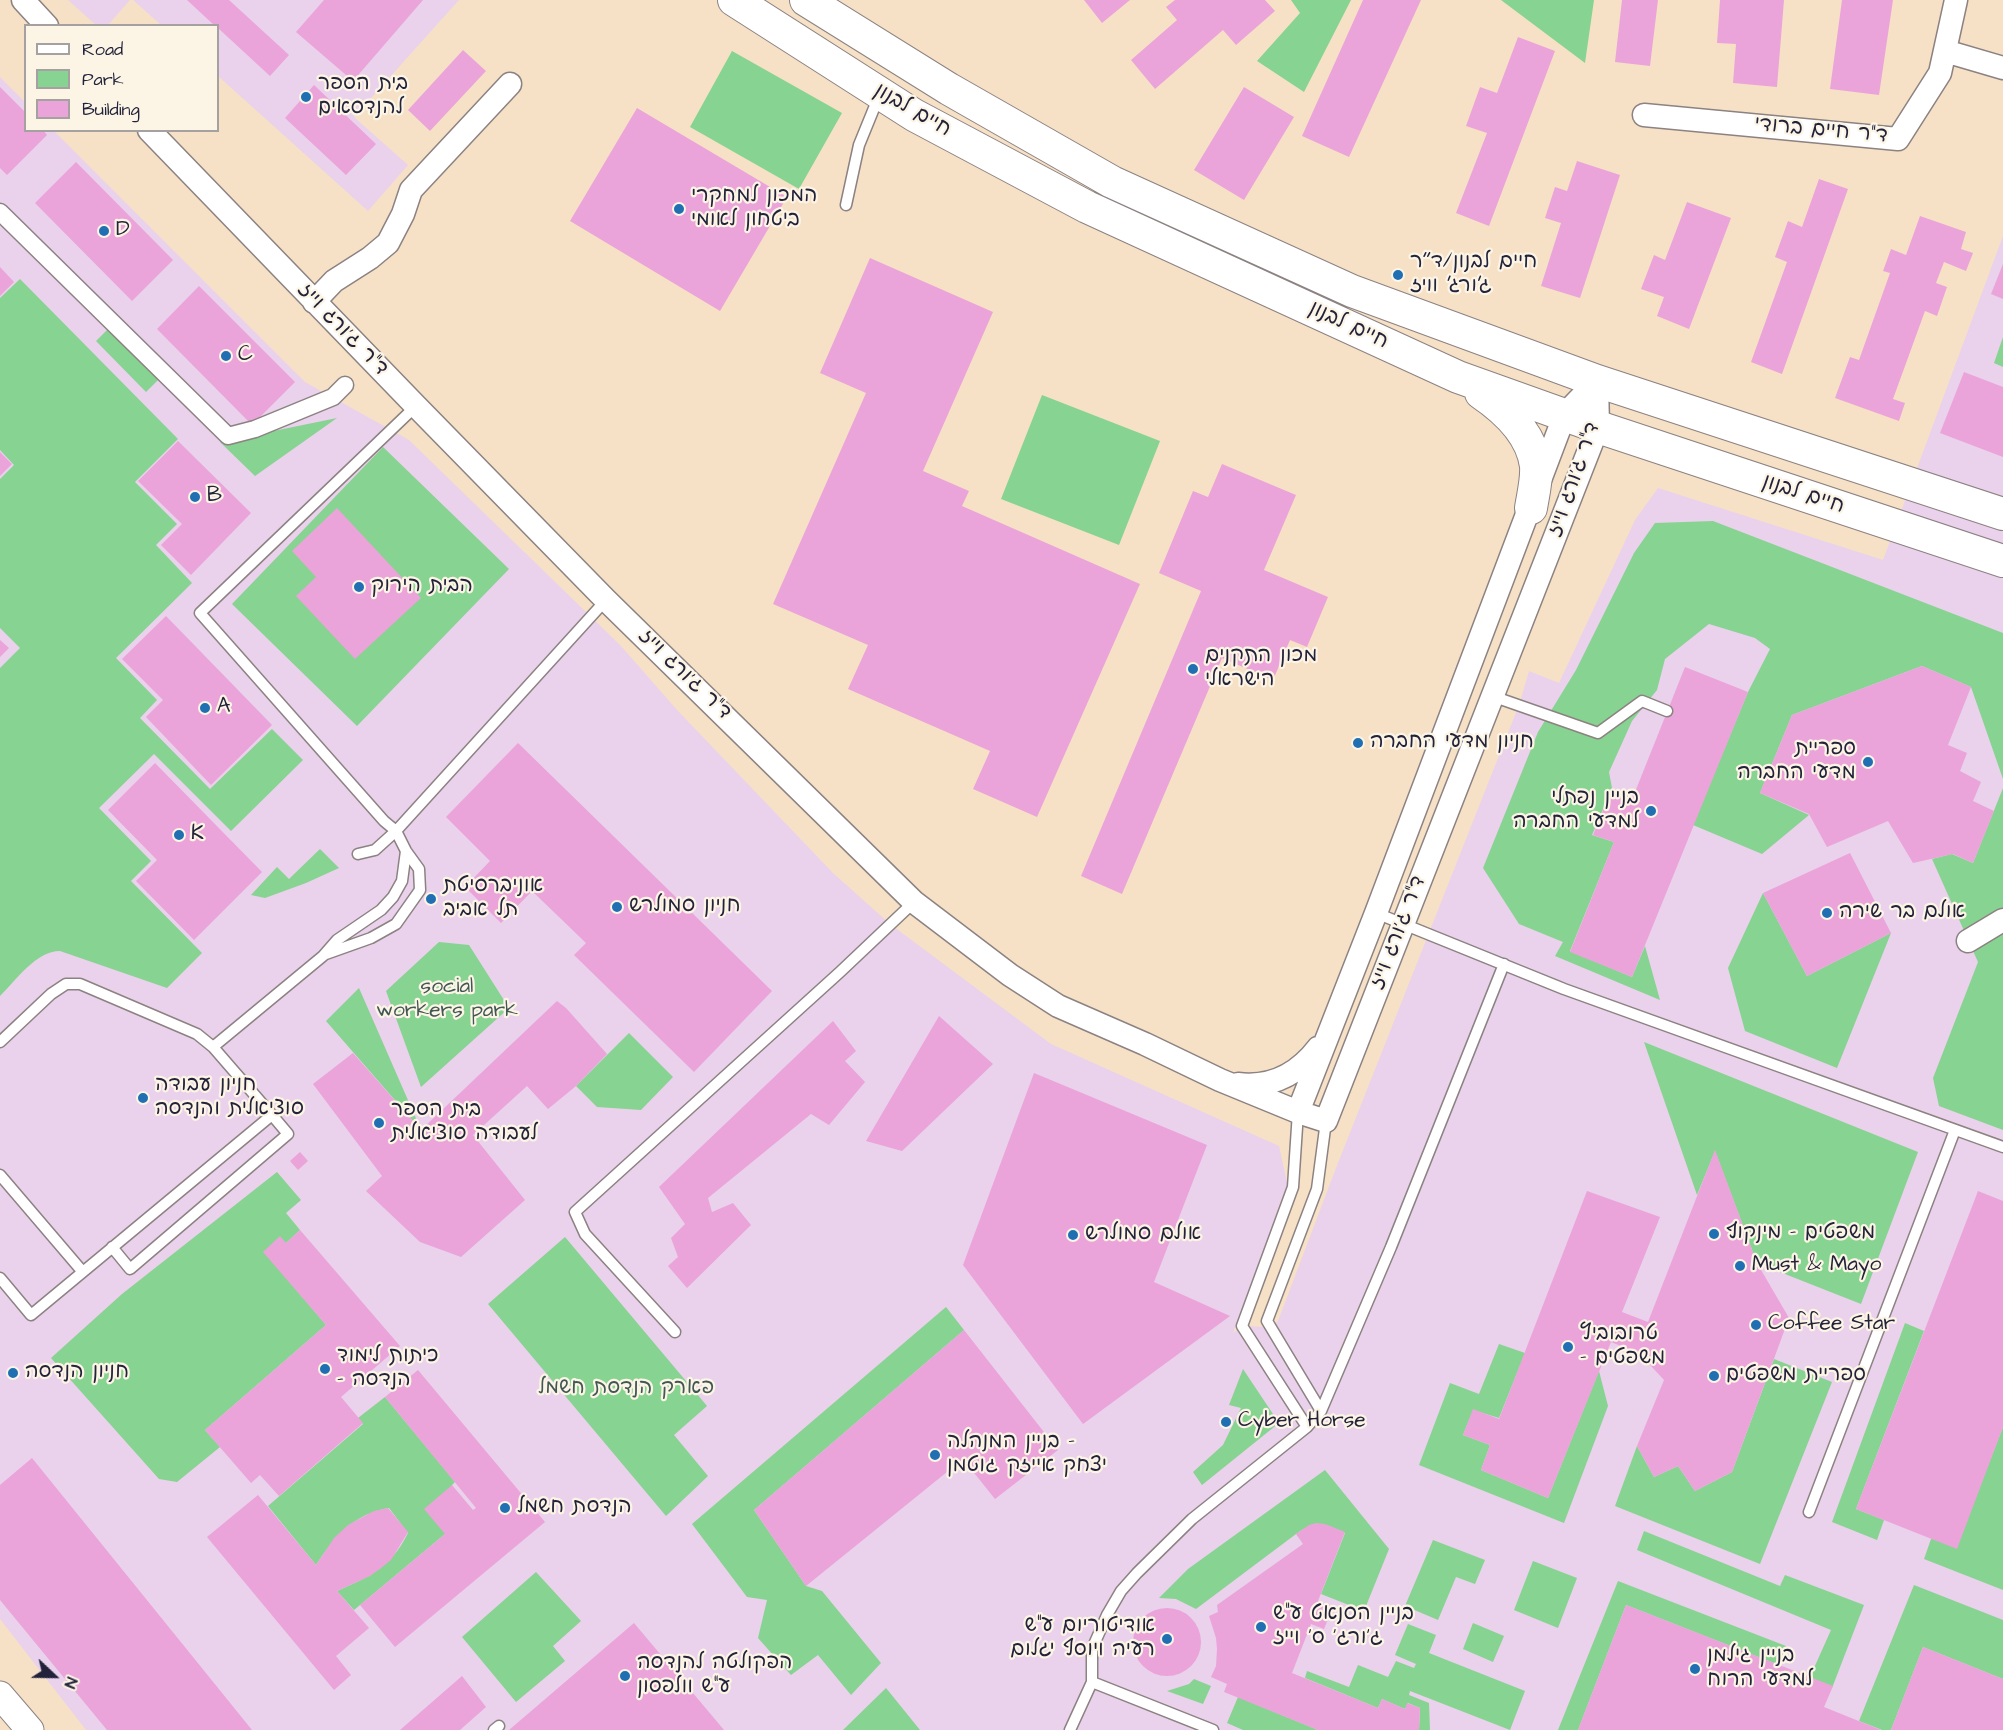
<!DOCTYPE html>
<meta charset="utf-8">
<style>
body{margin:0}
#map{position:relative;width:2003px;height:1730px;overflow:hidden;background:#f6e1c7;font-family:"Architects Daughter",sans-serif}
canvas{display:block}
.legend{position:absolute;left:24px;top:24px;width:195px;height:108px;box-sizing:border-box;background:#fcf5e5;border:2px solid #a5a1a1;margin:0;padding:8px 10px;list-style:none;font-size:18px;color:#22223b}
.legend li{display:flex;align-items:center;gap:12px;height:30px}
.legend b{width:30px;border:2px solid #a5a1a1}
.north{position:absolute;left:24px;top:1646px;width:60px;height:60px;-webkit-text-stroke:4px #fcf5e5;paint-order:stroke;rotate:112deg;font-size:16px;font-weight:700;line-height:24px;text-align:center;color:#22223b}
.north::after{content:'';display:block;margin:auto;width:21px;height:27px;background:#22223b;clip-path:polygon(50% 0,100% 100%,50% 72%,0 100%)}
</style>
<div id="map">
<canvas width="2003" height="1730"></canvas>
<ul class="legend">
<li><b style="height:8px;background:#fff"></b>Road</li>
<li><b style="height:16px;background:#87d391"></b>Park</li>
<li><b style="height:16px;background:#eba4d9"></b>Building</li>
</ul>
<div class="north">N</div>
</div>
<script>
const g = document.querySelector('canvas').getContext('2d');
g.lineJoin = 'round';
function fill(path, color) {
  g.fillStyle = color;
  g.fill(path, 'evenodd');
}
function trace(path, color, width, dash) {
  g.strokeStyle = color;
  g.lineWidth = width;
  g.lineCap = dash ? 'butt' : 'round';
  g.setLineDash(dash || []);
  g.stroke(path);
}
function label(font, color, halo, rows, align = 'center') {
  g.font = font + ' "Architects Daughter","Playpen Sans Hebrew",sans-serif';
  g.lineWidth = 4.5;
  g.setLineDash([]);
  g.textBaseline = 'middle';
  g.strokeStyle = halo;
  g.fillStyle = color;
  for (const [text, x, y, turn = 0] of rows) {
    g.save();
    g.translate(x, y);
    g.rotate((+turn || 0) * Math.PI / 180);
    g.textAlign = isNaN(turn) ? turn : align;
    if (halo) g.strokeText(text, 0, 0);
    g.fillText(text, 0, 0);
    g.restore();
  }
}
const built = new Path2D(`
 M68 0H130L108 25 97 26Z
 M133 0H459L354 117 408 165 368 211 218 76V26L161 25Z
 M0 77 25 102 26 130 54 131 305 382 409 440 621 646 678 711 833 873 890 924 1051 1044 1279 1146 1288 1187 1233 1333 1242 1326 1271 1327 1278 1321 1336 1168 1519 705 1529 671 1559 683 1635 520 1658 488 1883 560 2003 236V1730H86L0 1619Z`);
const green = new Path2D(`
 M1291 0H1351L1304 92 1257 61 1300 13Z
 M1501 0H1594L1585 63Z
 M732 51 842 113 799 189 690 127Z
 M20 279 178 439 135 482 177 524 156 545 192 583 116 658 157 700 140 718 210 789 272 729 303 760 231 831 154 754 99 808 151 861 131 881 202 953 167 988 60 951C36 951 16 980 0 996V668L20 648 0 628V479L14 465 0 450V298Z
 M111 326 161 377 146 392 96 341Z
 M2003 337V367L1994 363Z
 M1042 395 1160 441 1119 545 1001 499Z
 M337 418 255 476 220 442Z
 M383 447 509 569 357 726 232 604Z
 M1713 521 2003 633V779L1971 687 1922 666 1792 715 1760 793 1809 815 1762 854 1693 825 1748 692 1770 649 1755 638 1709 624 1665 659 1657 690 1632 721 1609 772 1612 788 1592 835 1614 842 1570 951 1632 977 1645 946 1660 1000 1555 956 1563 942 1519 924 1483 868 1538 732 1576 670 1634 553 1655 523Z
 M2003 788V1130L1939 1106 1933 1078 1978 962 1932 859 1952 854 1973 863Z
 M320 849 339 868 306 883 265 898 251 895 277 867 289 879Z
 M1763 893 1807 976 1891 933 1837 1068 1745 1031 1728 968Z
 M439 942 469 945 509 1008 421 1087 386 991Z
 M359 988 421 1130 326 1021Z
 M629 1033 673 1077 641 1110 597 1107 576 1086Z
 M1644 1042 1918 1152 1861 1304 1757 1263 1715 1151 1697 1195Z
 M277 1172 301 1200 286 1213 300 1230 286 1243 264 1252 326 1325 205 1430 220 1447 177 1482 159 1479 51 1358 122 1294Z
 M565 1237 707 1406 674 1435 708 1476 666 1516 488 1304Z
 M946 1307 964 1330 754 1510 806 1586 822 1591 881 1663 851 1695 818 1655 791 1675 758 1638 767 1600 747 1597 692 1524Z
 M1905 1323 1924 1331 1856 1509 1884 1520 1877 1540 1832 1522Z
 M1499 1344 1525 1353 1499 1418 1473 1410 1463 1435 1490 1445 1481 1470 1548 1498 1599 1371 1608 1406 1564 1523 1419 1465 1450 1383 1479 1394Z
 M1774 1359 1832 1382 1760 1564 1615 1506 1637 1446 1654 1477 1678 1466 1695 1491 1732 1472Z
 M1243 1369 1279 1423 1202 1485 1193 1472 1223 1445 1241 1408 1229 1405Z
 M385 1397 455 1482 452 1485 445 1534 354 1610 337 1591C371 1576 391 1567 408 1533L389 1508C354 1514 335 1536 316 1565L268 1506 363 1424 358 1418Z
 M2003 1427V1590L1924 1559 1931 1539 1968 1517Z
 M1325 1470 1389 1549 1364 1611 1321 1594 1345 1533C1323 1523 1317 1519 1296 1534L1196 1609 1176 1599 1159 1598 1188 1569Z
 M1644 1531 1780 1586 1785 1575 1864 1605 1832 1688 1810 1677 1831 1630 1637 1550Z
 M1433 1540 1485 1560 1475 1584 1456 1577 1438 1620 1405 1606Z
 M1533 1561 1577 1578 1558 1628 1514 1610Z
 M536 1572 581 1621 553 1646 565 1661 516 1702 462 1637Z
 M1618 1581 1786 1646 1779 1665 1626 1605 1578 1730H1558Z
 M1914 1585 2003 1620V1679L1923 1647 1891 1730H1882L1859 1721Z
 M1473 1623 1504 1636 1493 1662 1463 1649Z
 M1408 1624 1436 1635 1429 1653 1525 1691 1510 1730 1410 1691 1409 1695 1429 1703 1430 1730H1419L1420 1708 1408 1703 1405 1709 1382 1699 1378 1708 1305 1678 1307 1671 1349 1687 1358 1665 1388 1677 1396 1661 1414 1668 1416 1664 1395 1655Z
 M1194 1679 1211 1686 1203 1704 1167 1691 1189 1684Z
 M886 1688 920 1730H843Z
 M1238 1697 1318 1730H1243L1227 1723Z`);
const building = new Path2D(`
 M187 0H229L289 55 270 76 218 28V26H215Z
 M324 0H423L353 81 296 32Z
 M1084 0H1130L1102 23Z
 M1175 0H1265L1275 11 1236 45 1223 30 1155 89 1131 60 1177 20 1166 7Z
 M1363 0H1421L1349 157 1302 136Z
 M1622 0H1658L1650 66 1615 62Z
 M1720 0H1784L1777 87 1733 83 1736 44 1717 43Z
 M1842 0H1893L1879 95 1830 89Z
 M1518 37 1555 51 1489 226 1456 213 1487 133 1466 126 1480 87 1497 93Z
 M463 50 486 71 430 131 408 110Z
 M314 85 376 144 346 175 285 118Z
 M0 87 26 113V130H43L47 135 7 175 0 168Z
 M1244 87 1294 117 1244 200 1194 170Z
 M637 108 787 197 720 311 570 221Z
 M1577 161 1620 175 1580 298 1541 286 1561 223 1545 218 1555 187 1567 191Z
 M76 162 173 260 132 301 35 203Z
 M1819 179 1848 189 1782 374 1751 362 1787 262 1775 257 1788 221 1802 227Z
 M1687 202 1731 218 1689 329 1657 316 1664 297 1641 289 1654 255 1665 260Z
 M1920 216 1966 232 1961 249 1973 253 1966 271 1944 262 1936 283 1947 287 1937 316 1925 311 1893 399 1905 403 1899 421 1835 398 1850 357 1859 360 1890 273 1883 271 1891 249 1906 255Z
 M870 258 993 312 923 471 969 491 962 506 1140 584 1037 817 973 789 990 751 848 689 868 645 773 604 866 393 820 373Z
 M2003 264V299L1991 294Z
 M0 267 14 282 0 296Z
 M199 286 295 382 252 425 157 329Z
 M1964 372 2003 387V457L1940 433Z
 M178 441 251 513 191 575 161 545 182 524 138 481Z
 M0 452 12 464 0 476Z
 M1222 464 1296 495 1264 570 1328 597 1307 647 1290 640 1273 680 1222 658 1122 894 1081 876 1201 591 1159 573 1193 491 1208 497Z
 M337 508 421 598 355 659 296 596 316 577 292 551Z
 M166 616 272 725 211 785 146 717 163 700 122 659Z
 M0 640 9 648 0 657Z
 M1922 666 1971 687 1948 745 1967 753 1960 771 1981 782 1973 801 1994 811 1973 863 1953 854 1913 863 1888 821 1827 847 1809 814 1760 793 1792 715Z
 M1685 667 1748 692 1632 977 1570 952 1614 842 1593 835 1612 788 1633 797Z
 M518 743 772 991 694 1072 574 955 586 943 532 891 501 923 465 887 490 861 446 817Z
 M155 763 262 872 194 940 136 881 157 860 108 810Z
 M1850 853 1891 933 1807 976 1763 893Z
 M557 1001 566 1008 607 1054 576 1086 548 1109 527 1086 473 1135 525 1200 461 1257 420 1242 366 1191 382 1176 313 1084 353 1053 421 1130Z
 M939 1016 993 1064 902 1151 866 1141Z
 M833 1021 856 1051 845 1061 865 1082 829 1125 811 1114 708 1198 712 1212 733 1203 751 1225 687 1288 668 1266 678 1257 671 1238 685 1224 659 1187Z
 M1034 1073 1207 1145 1154 1282 1230 1316 1083 1424 963 1265Z
 M1715 1150 1757 1263 1789 1318 1732 1472 1695 1491 1678 1466 1654 1477 1637 1446 1664 1380 1640 1354 1611 1342 1548 1498 1481 1470 1490 1445 1463 1435 1473 1409 1499 1419 1587 1191 1660 1217 1622 1312 1648 1322Z
 M300 1152 308 1161 298 1170 290 1161Z
 M1978 1191 2003 1201V1427L1957 1549 1856 1509Z
 M300 1230 400 1346 341 1397 363 1423 279 1496 260 1475 251 1483 205 1430 326 1325 263 1252 280 1236 286 1243Z
 M964 1330 1058 1450 995 1499 963 1459 806 1586 754 1510Z
 M418 1370 545 1522 395 1647 360 1605 445 1534 424 1509 452 1485 473 1510 476 1508 385 1397Z
 M32 1458 252 1730H107L0 1600V1485Z
 M258 1495 316 1565 334 1538 348 1525 374 1511 388 1508 408 1532 391 1560 381 1568 370 1576 337 1591 369 1628 336 1656 351 1675 334 1690 207 1537Z
 M1316 1523 1325 1524 1345 1532 1318 1601 1333 1607 1324 1629 1311 1624 1292 1673 1378 1708 1382 1699 1405 1709 1407 1703 1420 1708 1419 1730H1318L1224 1692 1227 1684 1211 1677 1216 1666 1217 1649 1216 1638 1209 1616 1218 1612 1217 1605 1303 1544 1296 1534 1309 1525Z
 M1626 1605 1833 1686 1824 1707 1881 1730H1578Z
 M1133 1642a34 34 0 1 1 68 0a34 34 0 1 1-68 0Z
 M634 1623 724 1730H509Z
 M1923 1647 2003 1679V1730H1891Z
 M462 1676 486 1707 460 1730H400Z`);
const service = new Path2D(`
 M846 205 859 145 879 96
 M416 406 200 613 384 821 396 831 606 600
 M1492 696 1598 733 1642 701 1667 711
 M1376 913 1564 989 2003 1147
 M326 954 371 938 396 924 420 890 419 869 406 851 396 831 375 850 358 854
 M0 1042 51 994 66 984H80L197 1034 213 1047 272 1115 31 1315 0 1278
 M213 1047 323 956 337 940 381 910 393 897 402 881 406 851
 M1298 1112 1293 1187 1242 1326 1307 1427
 M0 1175 82 1271
 M112 1247 130 1269 288 1134 272 1115
 M675 1332 585 1234 575 1212 840 972 914 902
 M1321 1411 1267 1321 1317 1189 1326 1121
 M1809 1512 1955 1130
 M1092 1682 1213 1730
 M494 1730 499 1726
 M1070 1730 1092 1682V1649L1107 1615 1121 1591 1137 1573 1192 1519 1307 1427 1321 1411 1391 1247 1504 964`);
const pedestrian = new Path2D(`
 M0 212 228 436 255 429 333 397 345 385`);
const minor = new Path2D(`
 M23 0 47 26
 M1945 51 2003 68
 M1644 115 1898 139 1940 73 1956 0
 M149 130 416 406 606 600 914 902 1010 975 1058 1006 1145 1044 1220 1080 1298 1112 1326 1121 1598 427 1597 381
 M314 302 334 281 370 258 388 243 403 214 411 190 510 84
 M1968 941 2003 920
 M1238 1084C1272 1088 1298 1074 1318 1048
 M1298 1112 1376 913 1565 414 1597 381`);
const tertiary = new Path2D(`
 M0 1695 30 1730`);
const secondary = new Path2D(`
 M734 0 914 115 1087 207 1458 377 1598 427 2003 561
 M806 0 949 89 1112 182 1352 291 1597 381 2003 514
 M1481 393C1506 410 1532 435 1536 466 1537 480 1533 495 1531 508`);
const markers = [
 [306,97,6,"#1f6fb2"],
 [679,209,6,"#1f6fb2"],
 [104,231,6,"#1f6fb2"],
 [1398,275,6,"#1f6fb2"],
 [226,356,6,"#1f6fb2"],
 [195,497,6,"#1f6fb2"],
 [359,587,6,"#1f6fb2"],
 [1193,669,6,"#1f6fb2"],
 [205,708,6,"#1f6fb2"],
 [1358,743,6,"#1f6fb2"],
 [1868,762,6,"#1f6fb2"],
 [1651,811,6,"#1f6fb2"],
 [179,835,6,"#1f6fb2"],
 [431,899,6,"#1f6fb2"],
 [617,907,6,"#1f6fb2"],
 [1827,913,6,"#1f6fb2"],
 [143,1098,6,"#1f6fb2"],
 [379,1123,6,"#1f6fb2"],
 [1714,1234,6,"#1f6fb2"],
 [1073,1235,6,"#1f6fb2"],
 [1740,1266,6,"#1f6fb2"],
 [1756,1325,6,"#1f6fb2"],
 [1568,1347,6,"#1f6fb2"],
 [325,1369,6,"#1f6fb2"],
 [13,1373,6,"#1f6fb2"],
 [1714,1376,6,"#1f6fb2"],
 [1226,1422,6,"#1f6fb2"],
 [935,1455,6,"#1f6fb2"],
 [505,1508,6,"#1f6fb2"],
 [1261,1627,6,"#1f6fb2"],
 [1167,1639,6,"#1f6fb2"],
 [1695,1669,6,"#1f6fb2"],
 [625,1676,6,"#1f6fb2"]
];
const poiNames = [
 ["בית הספר",318,85],
 ["להנדסאים",318,109],
 ["המכון למחקרי",691,197],
 ["ביטחון לאומי",691,221],
 ["D",116,231],
 ["חיים לבנון/ד״ר",1410,263],
 ["ג׳ורג׳ וויז",1410,287],
 ["C",238,356],
 ["B",207,497],
 ["הבית הירוק",371,587],
 ["מכון התקנים",1205,657],
 ["הישראלי",1205,681],
 ["A",217,708],
 ["חניון מדעי החברה",1370,743],
 ["ספריית",1856,750,"right"],
 ["מדעי החברה",1856,774,"right"],
 ["בניין נפתלי",1639,799,"right"],
 ["למדעי החברה",1639,823,"right"],
 ["K",191,835],
 ["אוניברסיטת",443,887],
 ["תל אביב",443,911],
 ["חניון סמולרש",629,907],
 ["אולם בר שירה",1839,913],
 ["חניון עבודה",155,1086],
 ["סוציאלית והנדסה",155,1110],
 ["בית הספר",391,1111],
 ["לעבודה סוציאלית",391,1135],
 ["משפטים - מינקוף",1726,1234],
 ["אולם סמולרש",1085,1235],
 ["Must & Mayo",1752,1266],
 ["Coffee Star",1768,1325],
 ["טרובוביץ",1580,1335],
 ["- משפטים",1580,1359],
 ["כיתות לימוד",337,1357],
 ["- הנדסה",337,1381],
 ["חניון הנדסה",25,1373],
 ["ספריית משפטים",1726,1376],
 ["Cyber Horse",1238,1422],
 ["בניין המנהלה -",947,1443],
 ["יצחק אייזק גוטמן",947,1467],
 ["הנדסת חשמל",517,1508],
 ["בניין הסנאט ע\"ש",1273,1615],
 ["ג'ורג' ס' וייז",1273,1639],
 ["אודיטוריום ע\"ש",1155,1627,"right"],
 ["רעיה ויוסף יגלום",1155,1651,"right"],
 ["בניין גילמן",1707,1657],
 ["למדעי הרוח",1707,1681],
 ["הפקולטה להנדסה",637,1664],
 ["ע\"ש וולפסון",637,1688]
];
const streetNames = [
 ["חיים לבנון",912,111,30],
 ["ד\"ר חיים ברודי",1821,131,5],
 ["חיים לבנון",1348,326,25],
 ["ד\"ר ג'ורג וייז",342,330,46],
 ["ד\"ר ג'ורג וייז",1575,480,-71],
 ["חיים לבנון",1803,495,18],
 ["ד\"ר ג'ורג וייז",684,675,44],
 ["ד\"ר ג'ורג וייז",1399,933,-69]
];
const parkNames = [
 ["social",447,988],
 ["workers park",447,1012],
 ["פארק הנדסת חשמל",626,1389]
];
fill(built, '#ead1ec');
fill(green, '#87d391');
fill(building, '#eba4d9');
trace(service, '#8c8281', 13);
trace(pedestrian, '#8c8281', 19);
trace(minor, '#8c8281', 25);
trace(tertiary, '#8c8281', 29);
trace(secondary, '#8c8281', 34);
trace(service, '#fff', 10);
trace(pedestrian, '#fff', 16);
trace(minor, '#fff', 22);
trace(tertiary, '#fff', 27);
trace(secondary, '#fff', 32);
for (const [x, y, r, color] of markers) {
  const dot = new Path2D();
  dot.arc(x, y, r, 0, 2 * Math.PI);
  g.fillStyle = color;
  g.fill(dot);
  trace(dot, '#fcf5e5', 2);
}
label('21px', '#22223b', '#fcf5e5', poiNames, 'left');
label('21px', '#22223b', '#fcf5e5', streetNames);
label('21px', '#405755', '#fcf5e5', parkNames);
</script>
